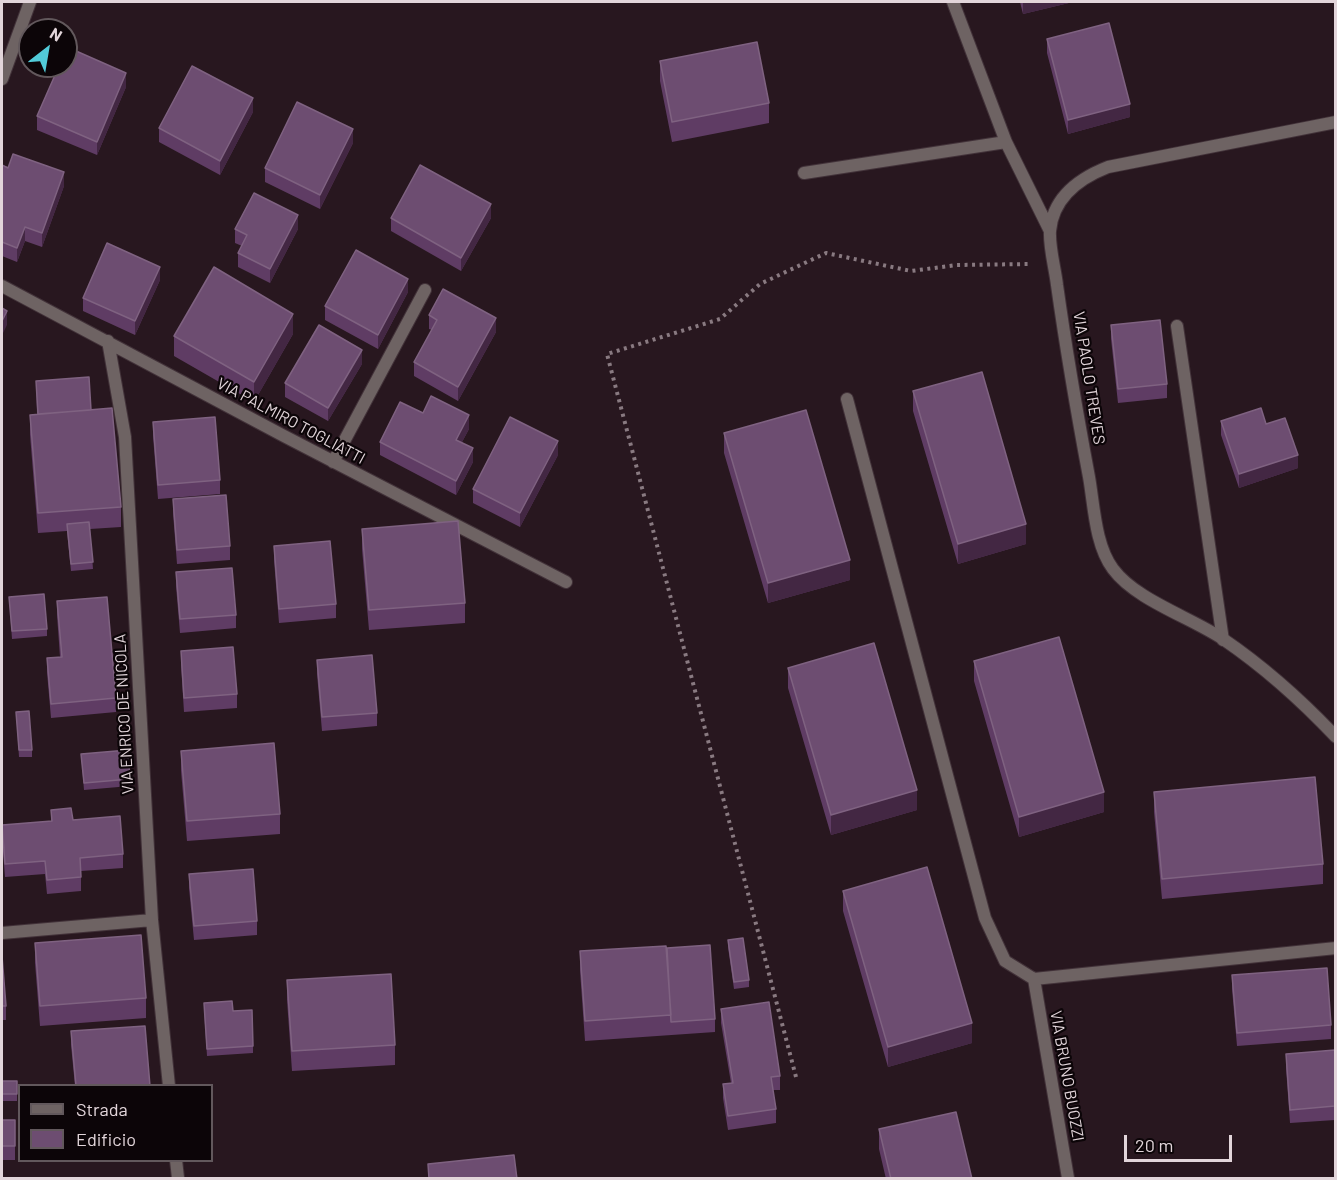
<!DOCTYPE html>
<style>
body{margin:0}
#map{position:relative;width:1337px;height:1180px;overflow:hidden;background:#28171f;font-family:Barlow,sans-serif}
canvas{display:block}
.frame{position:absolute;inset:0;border:3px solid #e2d5da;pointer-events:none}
.legend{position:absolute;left:18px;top:1084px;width:195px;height:78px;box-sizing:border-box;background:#0c0508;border:2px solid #62585c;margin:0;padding:8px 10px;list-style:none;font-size:18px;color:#e2d5da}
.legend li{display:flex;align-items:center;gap:12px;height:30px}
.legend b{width:30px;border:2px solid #62585c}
.north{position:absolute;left:18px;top:18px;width:60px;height:60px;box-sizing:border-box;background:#0c0508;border:2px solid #62585c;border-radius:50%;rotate:31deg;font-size:16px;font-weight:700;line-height:24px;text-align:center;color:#e2d5da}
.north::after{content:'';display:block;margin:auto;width:21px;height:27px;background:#52cbd9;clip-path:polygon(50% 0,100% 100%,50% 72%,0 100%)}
.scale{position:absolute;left:1124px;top:1135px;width:108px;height:27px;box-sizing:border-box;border:3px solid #e2d5da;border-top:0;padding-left:8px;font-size:18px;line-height:21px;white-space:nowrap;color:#e2d5da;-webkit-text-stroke:4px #0c0508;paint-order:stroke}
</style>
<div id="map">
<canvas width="1337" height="1180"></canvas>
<div class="frame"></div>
<ul class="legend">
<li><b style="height:8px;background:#6e6363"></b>Strada</li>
<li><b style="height:16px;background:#6d4d71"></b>Edificio</li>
</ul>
<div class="north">N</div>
<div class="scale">20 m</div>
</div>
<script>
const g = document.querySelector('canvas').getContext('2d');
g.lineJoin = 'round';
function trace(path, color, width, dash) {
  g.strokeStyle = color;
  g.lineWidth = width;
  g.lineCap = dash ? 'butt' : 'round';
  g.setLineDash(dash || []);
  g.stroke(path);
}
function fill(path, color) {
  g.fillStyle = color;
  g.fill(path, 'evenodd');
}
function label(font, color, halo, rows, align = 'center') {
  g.font = font + ' Barlow,sans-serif';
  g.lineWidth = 4.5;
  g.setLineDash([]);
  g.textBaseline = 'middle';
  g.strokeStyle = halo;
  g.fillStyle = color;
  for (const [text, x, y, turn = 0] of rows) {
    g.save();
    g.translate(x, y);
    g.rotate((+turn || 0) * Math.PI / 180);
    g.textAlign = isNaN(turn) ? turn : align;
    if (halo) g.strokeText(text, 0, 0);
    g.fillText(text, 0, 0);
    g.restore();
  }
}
const path = new Path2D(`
 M796 1077 607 354 720 319 760 284 826 253 911 271 957 265 1030 264`);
const service = new Path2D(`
 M1177 326 1223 640`);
const minor = new Path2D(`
 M953 2 1006 142 1050 231
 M2 79 30 2
 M1336 122 1108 167C1080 178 1053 197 1050 231 1049 247 1055 268 1057 285 1066 349 1077 413 1089 477 1094 505 1095 545 1113 569 1136 600 1190 617 1223 639 1264 667 1302 701 1336 737
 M804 173 1006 142
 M2 286 284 436 566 582
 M108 341 125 437 152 920 169 1086
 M847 399 985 918 1005 961 1034 979 1336 948
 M333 462 425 290
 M2 933 152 920
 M1034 979 1068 1178
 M176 1160 178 1178`);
const wall = new Path2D(`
 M1020 2H1073L1023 14Z
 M1047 39 1130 117 1068 134 1047 53Z
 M660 61 769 103V123L672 142 660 81Z
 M126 87 97 155 37 130V116Z
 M253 112 220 175 159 142V128Z
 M353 143 320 209 265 182V168Z
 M2 165 64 186 42 247 25 241 17 262 2 256Z
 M391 218H491L461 271 391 231Z
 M235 229H298L270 283 238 267V253L242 246 235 243Z
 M160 280 135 335 83 311V298Z
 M408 292 378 349 325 320V306Z
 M429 315 496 332 458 401 414 376V362L432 330 429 329Z
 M1111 325 1167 384V398L1118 403 1111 339Z
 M293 334 254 402 174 356V336Z
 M362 364 328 421 285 397V383Z
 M36 381 91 410 121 507V527L90 529 93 569 71 571 67 531 38 533 30 435V415L37 414Z
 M913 391 1026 544 958 564 913 411Z
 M1221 421 1266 424 1298 468 1239 488 1221 435Z
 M153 422 220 480V494L158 499 153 436Z
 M469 429 462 442 473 462 456 495 380 455V442Z
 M724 433 850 580 768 603 724 453Z
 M558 455 520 527 473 503V489Z
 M173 499 230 546V560L177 564 173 513Z
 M362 529 465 603V623L369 630 362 549Z
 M274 546 336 604V618L279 623 274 560Z
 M176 572 236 615V628L180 633 176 586Z
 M9 597 47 629V636L12 639Z
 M57 601 116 698V712L51 718 47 672V658L60 657 57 615Z
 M181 651 237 694V708L184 712 181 665Z
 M317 660 377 713V726L322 731 317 674Z
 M974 661 1104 812 1019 837 974 681Z
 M788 668 917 810 831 835 788 688Z
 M16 712 32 750V757H19Z
 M181 751 280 814V834L187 841 181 771Z
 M81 754 130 779V786L84 790Z
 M1154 792 1323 864V884L1162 899 1154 812Z
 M51 810 73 820 123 854V868L81 871V891L47 894 45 874 5 877 2 839V825L51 821Z
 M189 874 257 921V935L194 940 189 888Z
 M843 891 972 1043 888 1067 843 911Z
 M728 940 749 980V987L734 989 728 947Z
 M35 943 146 998V1018L40 1026 35 963Z
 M667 948 715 1019V1032L585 1041 580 971V951Z
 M2 956 6 1006V1020H2Z
 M1232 975 1331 1025V1039L1237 1046 1232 989Z
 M287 980 395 1045V1065L292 1071 287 1000Z
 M721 1009 780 1076V1090H773L776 1109V1123L728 1130 723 1098V1084L731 1083 721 1023Z
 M204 1010 233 1011 253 1046V1053L207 1056Z
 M71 1031 150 1086H75L71 1045Z
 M1335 1050V1120L1290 1123 1286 1068V1054Z
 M2 1081H17V1101H2Z
 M2 1120H15V1160H2Z
 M879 1129 972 1179H886L879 1149Z`);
const shadedWall = new Path2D(`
 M1023 2H1073L1023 14Z
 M126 73V87L97 155V142Z
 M253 98V112L220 175V161Z
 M1130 104V117L1068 134V120Z
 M353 129V143L320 209V195Z
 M64 172V186L42 247V233Z
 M491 204V218L461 271V258Z
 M298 215V229L270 283V269Z
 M25 227V241L17 262V248Z
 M160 267V280L135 335V321Z
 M408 279V292L378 349V335Z
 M7 311V325L2 335V321Z
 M293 314V334L254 402V382Z
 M496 318V332L458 401V387Z
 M362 350V364L328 421V408Z
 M469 415V429L456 453V440Z
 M558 441V455L520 527V513Z
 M473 448V462L456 495V481Z
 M1298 455V468L1239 488V474Z
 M1026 524V544L958 564V544Z
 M850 560V580L768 603V583Z
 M917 790V810L831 835V815Z
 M1104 792V812L1019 837V817Z
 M972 1023V1043L888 1067V1047Z`);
const building = new Path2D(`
 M1109 23 1130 104 1068 120 1047 39Z
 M757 42 769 103 672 122 660 61Z
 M67 47 126 73 97 142 37 116 59 66H66Z
 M192 66 253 98 220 161 159 128Z
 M297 102 353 129 320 195 265 168Z
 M13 154 64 172 42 233 25 227 17 248 2 242V165L8 168Z
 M420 165 491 204 461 258 391 218Z
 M254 193 298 215 270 269 238 253 247 235 235 229Z
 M107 243 160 267 135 321 83 298Z
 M356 250 408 279 378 335 325 306Z
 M214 267 293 314 254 382 174 336Z
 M443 289 496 318 458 387 414 362 437 320 429 315Z
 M2 308 7 311 2 321Z
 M1160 320 1167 384 1118 389 1111 325Z
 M319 325 362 350 328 408 285 383Z
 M982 372 1026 524 958 544 913 391Z
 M89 377 91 410 38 414 36 381Z
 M431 396 469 415 456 440 473 448 456 481 380 442 400 402 423 413Z
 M112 408 121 507 38 513 30 415Z
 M1261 408 1266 424 1285 418 1298 455 1239 474 1221 421Z
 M806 410 850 560 768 583 724 433Z
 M215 417 220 480 158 485 153 422Z
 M510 417 558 441 520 513 473 489Z
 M226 495 230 546 177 550 173 499Z
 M458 521 465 603 369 610 362 529Z
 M89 522 93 562 71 564 67 524Z
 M330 541 336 604 279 609 274 546Z
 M232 568 236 615 180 619 176 572Z
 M44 594 47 629 12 631 9 597Z
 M107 597 116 698 51 704 47 658 62 657 57 601Z
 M1059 637 1104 792 1019 817 974 661Z
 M874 643 917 790 831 815 788 668Z
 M233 647 237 694 184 698 181 651Z
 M372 655 377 713 322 717 317 660Z
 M29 711 32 750H19L16 712Z
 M274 743 280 814 187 821 181 751Z
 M128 750 130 779 84 783 81 754Z
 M1315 777 1323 864 1162 879 1154 792Z
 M71 808 73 820 120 816 123 854 80 858 81 877 47 880 45 861 5 864 2 825 52 821 51 810Z
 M927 867 972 1023 888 1047 843 891Z
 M253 869 257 921 194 926 189 874Z
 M141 935 146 998 40 1006 35 943Z
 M743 938 749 980 734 982 728 940Z
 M710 945 715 1019 671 1022 667 948Z
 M666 946 671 1015 585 1021 580 951Z
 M2 956 6 1006H2Z
 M1327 968 1331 1025 1237 1033 1232 975Z
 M391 974 395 1045 292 1051 287 980Z
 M232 1001 233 1011 252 1010 253 1046 207 1049 204 1003Z
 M769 1002 780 1076 771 1077 776 1109 728 1116 723 1084 733 1083 721 1009Z
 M145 1026 150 1086H76L71 1031Z
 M1335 1050V1106L1290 1110 1286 1054Z
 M2 1081H17V1094H2Z
 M956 1112 972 1179H891L879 1129Z
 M2 1120H15V1146H2Z
 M514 1155 517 1179H429L428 1164Z`);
const streetNames = [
 ["VIA PAOLO TREVES",1089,378,81],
 ["VIA PALMIRO TOGLIATTI",291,421,28],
 ["VIA ENRICO DE NICOLA",124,714,-93],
 ["VIA BRUNO BUOZZI",1067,1076,80]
];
trace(service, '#423239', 14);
trace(minor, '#423239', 14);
trace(path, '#897a81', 4, [3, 4.5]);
trace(service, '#6e6363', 12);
trace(minor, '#6e6363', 12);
fill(wall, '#5f3c64');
fill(shadedWall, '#432743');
fill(building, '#6d4d71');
trace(building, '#7f6281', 1.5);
label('16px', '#e2d5da', '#0c0508', streetNames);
</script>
